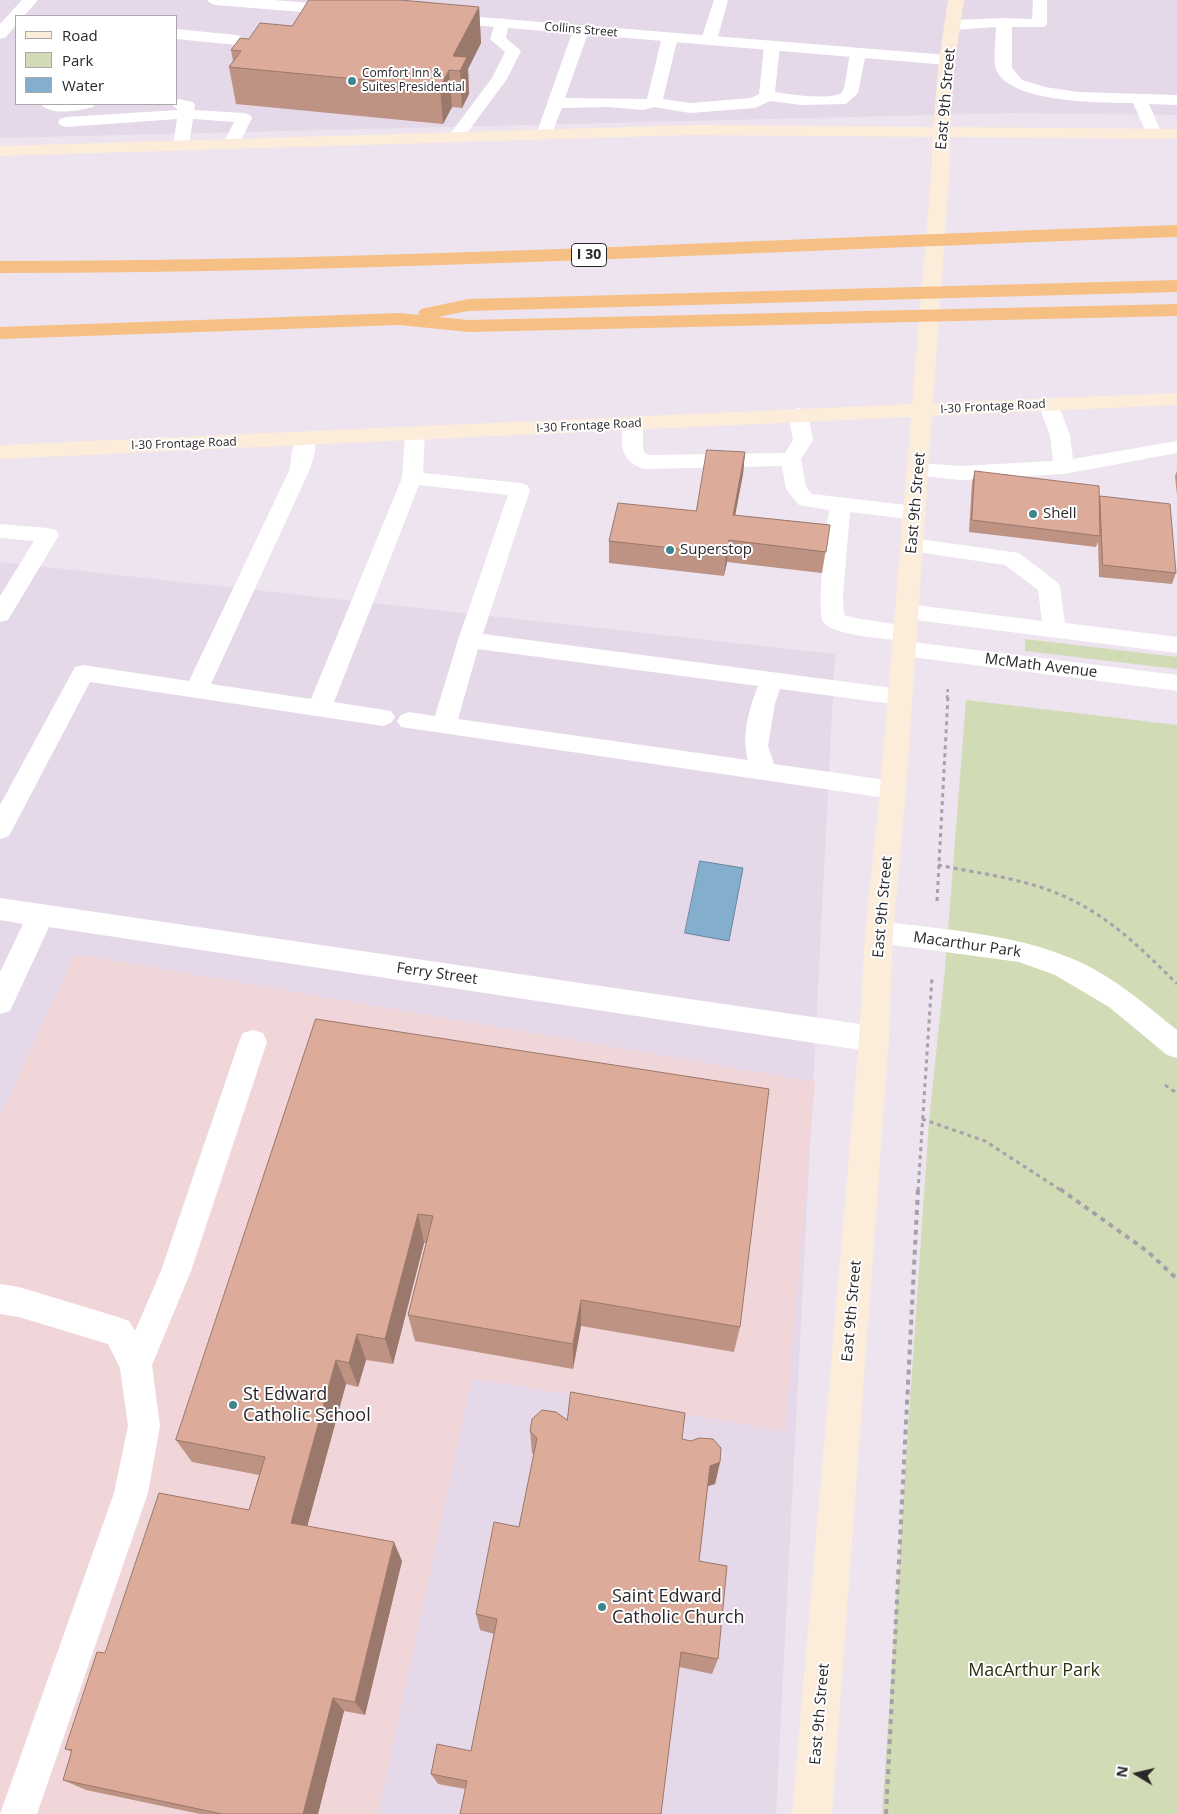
<!DOCTYPE html>
<style>
body{margin:0}
#map{position:relative;width:1177px;height:1814px;overflow:hidden;background:#ede4ef;font-family:"Open Sans",sans-serif}
canvas{display:block}
.legend{position:absolute;left:15px;top:15px;width:162px;height:90px;box-sizing:border-box;background:#fff;border:1px solid #aaa8aa;margin:0;padding:6px 9px;list-style:none;font-size:15px;color:#2a262a}
.legend li{display:flex;align-items:center;gap:10px;height:25px}
.legend b{width:25px;border:1px solid #aaa8aa}
.north{position:absolute;left:1112px;top:1749px;width:50px;height:50px;-webkit-text-stroke:4px #fff;paint-order:stroke;rotate:279deg;font-size:14px;font-weight:700;line-height:20px;text-align:center;color:#2a262a}
.north::after{content:'';display:block;margin:auto;width:18px;height:22px;background:#2a262a;clip-path:polygon(50% 0,100% 100%,50% 72%,0 100%)}
</style>
<div id="map">
<canvas width="1177" height="1814"></canvas>
<ul class="legend">
<li><b style="height:6px;background:#fcecda"></b>Road</li>
<li><b style="height:14px;background:#d1dbb5"></b>Park</li>
<li><b style="height:14px;background:#84aecd"></b>Water</li>
</ul>
<div class="north">N</div>
</div>
<script>
const g = document.querySelector('canvas').getContext('2d');
g.lineJoin = 'round';
function fill(path, color) {
  g.fillStyle = color;
  g.fill(path, 'evenodd');
}
function trace(path, color, width, dash) {
  g.strokeStyle = color;
  g.lineWidth = width;
  g.lineCap = dash ? 'butt' : 'round';
  g.setLineDash(dash || []);
  g.stroke(path);
}
function label(font, color, halo, rows, align = 'center') {
  g.font = font + ' "Open Sans",sans-serif';
  g.lineWidth = 4;
  g.setLineDash([]);
  g.textBaseline = 'middle';
  g.strokeStyle = halo;
  g.fillStyle = color;
  for (const [text, x, y, turn = 0] of rows) {
    g.save();
    g.translate(x, y);
    g.rotate((+turn || 0) * Math.PI / 180);
    g.textAlign = isNaN(turn) ? turn : align;
    if (halo) g.strokeText(text, 0, 0);
    g.fillText(text, 0, 0);
    g.restore();
  }
}
const built = new Path2D(`
 M0 0H1177V115L1012 113 0 138ZM16 16H176V104H16Z
 M0 562 835 654 776 1814H0Z`);
const education = new Path2D(`
 M75 954 815 1082 785 1431 472 1378 378 1814H0V1116Z`);
const green = new Path2D(`
 M1025 639 1177 657V669L1025 651Z
 M966 700 1177 725V1814H882L929 1121 945 969Z`);
const water = new Path2D(`
 M700 861 743 868 729 941 685 933Z`);
const pathFar2 = new Path2D(`
 M947 698 948 688`);
const pathFar1 = new Path2D(`
 M938 865C982 874 1029 879 1070 899 1112 919 1145 952 1177 984
 M937 901 948 696
 M1165 1085 1177 1093
 M922 1119 985 1141 1062 1191
 M918 1191 932 977`);
const path = new Path2D(`
 M1060 1189 1147 1251 1177 1279
 M886 1814 918 1189`);
const lane = new Path2D(`
 M714 0H728L717 40 714 43H704L701 40Z
 M1033 0H1047V24L1044 27H1012V68L1022 80 1045 87 1078 92 1177 95V105L1149 104 1162 134 1160 137H1148L1133 103C1103 103 1008 103 996 69 993 60 996 37 996 27L954 30 949 28 946 25 949 22 954 20 1004 18 1032 19Z
 M501 18 506 20 509 23 506 38 521 51 507 79 461 141H449L447 138 492 78 505 52 490 39 496 20Z
 M581 25 586 27 589 30 565 98 647 99 662 37 665 34H675L678 37 663 99 690 103 751 98 759 94 764 46 767 43H777L780 46 775 92C787 94 835 101 842 92 846 86 848 62 850 53L853 50H863L866 53 858 93 846 104 802 105 770 101 755 108 690 113 654 107 643 110 608 107 562 108 550 138H538L536 135 573 30 576 27Z
 M176 29 237 35 242 37 245 40 242 43 237 45 176 39Z
 M179 99 193 102 195 105 194 110 244 113 250 115 252 118 237 148H225L223 144 234 122 193 119 189 145 187 149H175L173 145 177 119 66 127 60 125 58 122 60 119 66 117 178 110 171 104H176V100Z
 M41 104H95L93 107C80 111 49 116 41 104Z
 M1048 398 1055 400 1058 404 1070 435 1073 459 1177 441V453L1064 474 961 480 911 475 908 470 911 465 918 463 961 466 1053 461 1050 435 1038 404 1041 400Z
 M798 408 805 410 808 414 813 440 801 459 806 487 812 494 915 506 923 508 926 513 923 518 915 520 850 512 843 595 844 615 854 618 914 627 917 633 914 639 906 641C888 639 836 636 824 623 815 614 827 527 829 510L799 505 786 489 782 466 645 469C627 464 621 454 622 435 623 429 622 425 626 420L633 418 640 420C646 428 641 442 644 452L649 455 785 453 793 440 788 414 791 410Z
 M415 428 422 430 425 434 423 473 520 483 527 485 530 490 483 634 908 690 912 696 908 702 900 705 780 689 775 703 768 746 774 764 893 781 902 783 905 790 902 797 893 799 401 727 397 721 401 715 409 712 435 716 458 640 508 495 419 485 334 702 391 711 395 717 391 723 383 726 90 682 9 836 0 839V805L75 667 83 665 189 681 289 471C292 460 291 444 298 435L305 433 312 435C319 444 313 461 309 471L211 684 311 699 402 478 405 434 408 430ZM478 649 758 686C749 709 741 736 748 760L458 719Z
 M0 524 48 528 56 530 59 535 8 620 0 622V596L34 541 0 538Z
 M912 538 1019 553 1057 582 1060 587 1065 623 1177 637V653L899 618 896 612 899 606 907 604 1042 621 1038 590 1005 565 904 550 901 545 904 540Z
 M904 641 1177 675V691L896 655 893 649 896 643Z
 M879 921C944 930 1012 933 1073 959 1110 974 1146 1005 1177 1030V1058L1167 1055 1109 1007 1055 975 1019 962 879 943 870 940 866 932 870 924Z
 M253 1030 263 1033 267 1042 191 1271 152 1365 160 1426 148 1493 37 1814H0L114 1493 128 1426 120 1368 108 1344 19 1317 0 1314V1284L19 1287 118 1317 129 1321 135 1331 161 1271 239 1042 243 1033Z`);
const street = new Path2D(`
 M22 0H38L24 16H16V25L6 37 0 39V24Z
 M207 0H273L340 5 345 7 348 10 345 13 340 15 215 5 210 3Z
 M443 14 947 55 953 57 955 60 953 63 947 65 437 22 435 19 437 16Z
 M0 898 874 1026 884 1030 889 1039 884 1048 874 1052 49 927 10 1011 0 1014V972L23 924 0 920Z`);
const secondary = new Path2D(`
 M948 0H964L955 60 950 127 1177 129V139L950 137V165L933 403 1177 393V405L932 416 906 790 893 932 889 1039 832 1814H792L859 1039 865 932 880 790 911 417 0 459V445L912 404 932 165V137L692 135 0 156V146L692 125 933 127 939 60Z`);
const highway = new Path2D(`
 M1177 225V237C785 250 393 273 0 273V261C393 261 785 238 1177 225Z
 M1177 280V292L468 311 438 317 469 320 1177 304V316L469 332 399 325 0 339V327L399 313 420 315 418 313 421 309 468 299Z`);
const wall = new Path2D(`
 M479 7 481 43 468 69 469 94 462 108 452 107 443 124 236 104 229 67 233 61 231 50 249 39 292 26Z
 M745 452 743 474 735 515 830 525 822 573 727 562 724 576 609 563V541L696 511Z
 M975 471 1099 499 1100 496 1176 573 1172 584 1099 577 1098 542 1096 547 969 532 972 482Z
 M1177 471V495L1175 476Z
 M316 1019 740 1327 734 1352 581 1326 573 1369 415 1341 408 1315 426 1243H424L393 1364 366 1360 358 1387 346 1384 307 1526 402 1561 365 1715 344 1711 318 1814H200L86 1790 63 1780 72 1752 65 1749 105 1653 249 1510 259 1475 192 1462 176 1440Z
 M567 1420 682 1439 720 1462 715 1484 708 1486 699 1561 718 1659 712 1674 679 1667 465 1789 438 1784 431 1774 471 1751 494 1634 480 1630 476 1614 519 1527 534 1455 532 1453 530 1431Z`);
const shadedWall = new Path2D(`
 M479 7 481 43 468 69 469 94 462 108 460 71 453 56Z
 M449 70 452 107 443 124 440 87Z
 M745 452 743 474 731 537 733 515Z
 M729 540 727 562 724 576 726 554Z
 M418 1214 424 1243 393 1364 385 1339Z
 M581 1300V1326L573 1369V1344Z
 M357 1334 366 1360 358 1387 349 1363Z
 M336 1360 346 1384 303 1542 291 1523Z
 M720 1462 715 1484 705 1487 710 1466Z
 M394 1542 402 1561 365 1715 355 1702Z
 M333 1698 344 1711 318 1814H303Z`);
const building = new Path2D(`
 M309 0H400L479 7 453 56 467 57 460 71 449 70 440 87 229 67 241 51 231 50 240 38 249 39 260 23 292 26Z
 M707 450 745 452 733 515 830 525 826 552 729 540 726 554 609 541 618 503 696 511Z
 M975 471 1099 486 1100 536 972 520Z
 M1100 496 1170 504 1176 573 1103 565Z
 M316 1019 769 1089 740 1327 581 1300 573 1344 408 1315 433 1216 418 1214 385 1339 357 1334 349 1363 336 1360 291 1523 394 1542 355 1702 333 1698 303 1814H222L63 1780 72 1750 65 1749 97 1652 105 1653 159 1493 249 1510 265 1457 176 1440Z
 M571 1392 685 1413 682 1439 691 1441 699 1438 713 1439 721 1448 720 1462 710 1466 699 1561 727 1566 718 1659 681 1652 661 1814H460L467 1781 431 1774 437 1744 471 1751 497 1619 476 1614 494 1522 519 1527 537 1438 530 1431 532 1419 542 1410 556 1412 567 1420Z`);
const markers = [
 [352,81,5,"#3e858d"],
 [1033,514,5,"#3e858d"],
 [670,550,5,"#3e858d"],
 [233,1405,5,"#3e858d"],
 [602,1607,5,"#3e858d"]
];
const farStreetnames = [
 ["Collins Street",581,30,5],
 ["I-30 Frontage Road",993,407,-3],
 ["I-30 Frontage Road",589,426,-3],
 ["I-30 Frontage Road",184,444,-2]
];
const farPoinames = [
 ["Comfort Inn &",362,74],
 ["Suites Presidential",362,88]
];
const shields = [
 [589,255,35]
];
const shieldNames = [
 ["I 30",589,255]
];
const streetNames = [
 ["East 9th Street",946,99,-85],
 ["East 9th Street",916,503,-85],
 ["McMath Avenue",1041,666,7],
 ["East 9th Street",883,907,-85],
 ["Macarthur Park",967,945,8],
 ["Ferry Street",437,974,8],
 ["East 9th Street",852,1311,-85],
 ["East 9th Street",820,1714,-85]
];
const poiNames = [
 ["Shell",1043,514],
 ["Superstop",680,550]
];
const nearPoinames = [
 ["St Edward",243,1395],
 ["Catholic School",243,1416],
 ["Saint Edward",612,1597],
 ["Catholic Church",612,1618]
];
const nearParknames = [
 ["MacArthur Park",1034,1671]
];
fill(built, '#e5d8e9');
fill(education, '#f1d6d9');
fill(green, '#d1dbb5');
fill(water, '#84aecd');
trace(water, '#69859c', 1);
trace(pathFar2, '#a8a0a9', 2.5, [3, 3]);
trace(pathFar1, '#a8a0a9', 3, [4, 4]);
trace(path, '#a8a0a9', 4, [5, 5]);
fill(lane, '#fff');
fill(street, '#fff');
fill(secondary, '#fcecda');
fill(highway, '#f6c085');
fill(wall, '#be9384');
fill(shadedWall, '#9b786c');
fill(building, '#ddab9a');
trace(building, '#9b786c', 1);
for (const [x, y, r, color] of markers) {
  const dot = new Path2D();
  dot.arc(x, y, r, 0, 2 * Math.PI);
  g.fillStyle = color;
  g.fill(dot);
  trace(dot, '#fff', 2);
}
label('12px', '#2a262a', '#fff', farStreetnames);
label('12px', '#2a262a', '#fff', farPoinames, 'left');
for (const [x, y, w] of shields) {
  const box = new Path2D();
  box.roundRect(x - w / 2, y - 11.5, w, 23, 4);
  g.fillStyle = '#fff';
  g.fill(box);
  trace(box, '#2a262a', 1);
}
label('bold 14px', '#2a262a', null, shieldNames);
label('15px', '#2a262a', '#fff', streetNames);
label('15px', '#2a262a', '#fff', poiNames, 'left');
label('18px', '#2a262a', '#fff', nearPoinames, 'left');
label('18px', '#2b320d', '#fff', nearParknames);
</script>
